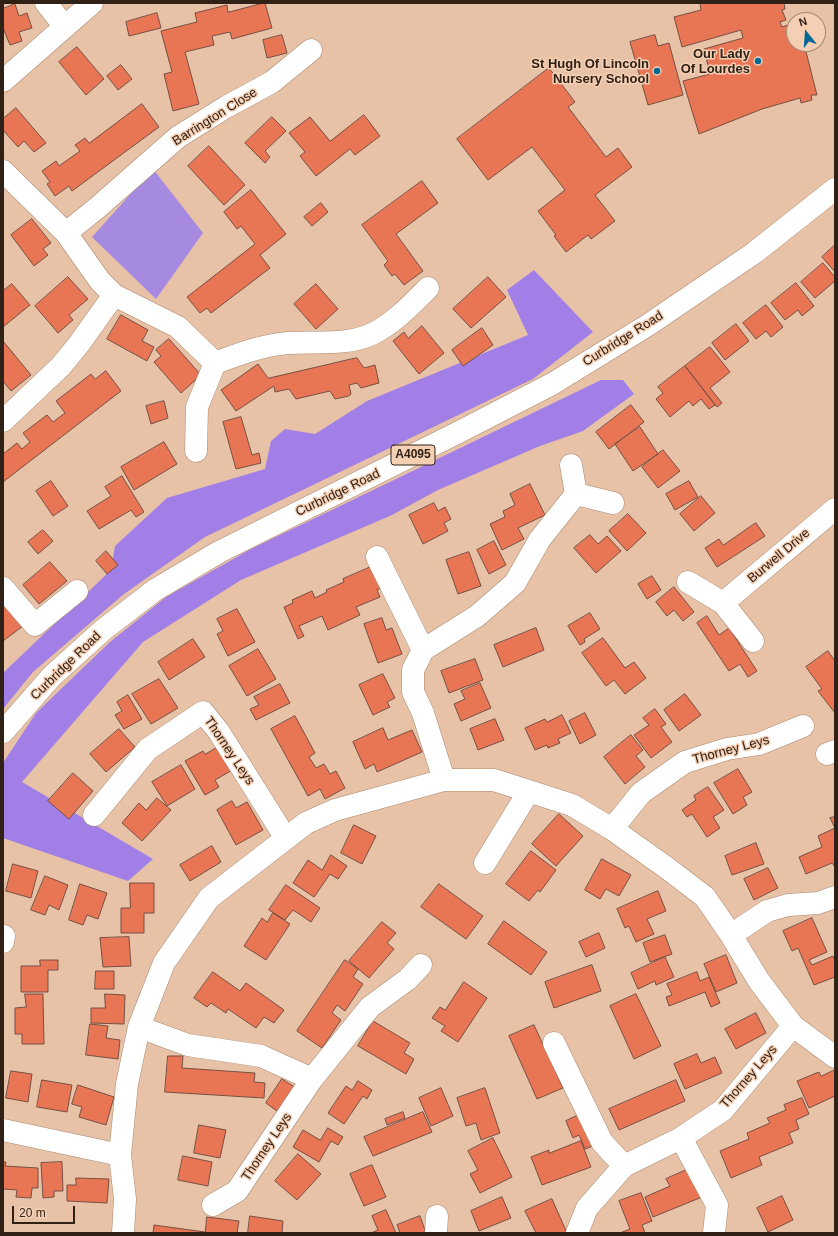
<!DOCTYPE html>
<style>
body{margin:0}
#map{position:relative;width:838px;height:1236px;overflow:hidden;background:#e8c2a7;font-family:Arial,sans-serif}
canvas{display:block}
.frame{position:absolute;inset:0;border:4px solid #2f2116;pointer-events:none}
.north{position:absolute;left:786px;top:12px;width:40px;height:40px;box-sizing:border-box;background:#f5cfb4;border:1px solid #a68975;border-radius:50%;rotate:343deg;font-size:11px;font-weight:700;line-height:16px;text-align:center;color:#2f2116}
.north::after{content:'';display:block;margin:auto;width:14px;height:18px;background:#006996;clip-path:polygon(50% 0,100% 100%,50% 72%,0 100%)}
.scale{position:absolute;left:12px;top:1206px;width:63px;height:18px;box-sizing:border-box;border:2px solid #2f2116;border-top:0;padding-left:5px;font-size:12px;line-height:14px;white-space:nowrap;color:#2f2116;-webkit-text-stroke:3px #f5cfb4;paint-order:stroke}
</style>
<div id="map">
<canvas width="838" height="1236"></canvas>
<div class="frame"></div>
<div class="north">N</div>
<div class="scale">20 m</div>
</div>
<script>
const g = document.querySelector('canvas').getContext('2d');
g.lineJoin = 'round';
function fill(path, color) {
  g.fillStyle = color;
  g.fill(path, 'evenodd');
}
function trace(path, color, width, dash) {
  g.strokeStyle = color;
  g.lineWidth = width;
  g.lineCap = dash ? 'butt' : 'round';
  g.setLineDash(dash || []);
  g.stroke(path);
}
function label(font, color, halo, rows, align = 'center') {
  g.font = font + ' Arial,sans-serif';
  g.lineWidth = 3;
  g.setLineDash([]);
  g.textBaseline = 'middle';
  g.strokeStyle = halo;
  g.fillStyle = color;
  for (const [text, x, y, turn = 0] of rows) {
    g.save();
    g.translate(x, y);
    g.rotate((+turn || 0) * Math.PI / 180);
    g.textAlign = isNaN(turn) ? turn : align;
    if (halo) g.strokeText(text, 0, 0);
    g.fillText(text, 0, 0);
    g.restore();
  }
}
const green = new Path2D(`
 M153 169 203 233 156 299 92 237Z`);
const forest = new Path2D(`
 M534 270 593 332 533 379 205 537 124 594 33 672 3 709V673L111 570 115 546 167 498 265 469 271 441 285 429 315 434 367 401 528 335 507 290Z
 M601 380H623L634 394 583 431 540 446 438 490 392 515 241 580 143 642 22 782 153 859 128 881 3 838V763L36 713 110 642 166 597 251 549Z`);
const building = new Path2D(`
 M265 3 272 28 232 39 230 32 212 36 214 45 185 52 199 104 173 111 164 74 172 72 161 31 197 22 195 13 227 5 228 12Z
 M705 3H784L785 9 782 10 786 20 780 22 782 27 794 23V44H804L817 95H811L812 100 801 103 800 98 762 109 699 134 683 81 710 74 704 49 743 38 741 30 682 47 674 17 701 10 700 4Z
 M15 4 19 16 27 13 32 28 19 32 22 41 10 45 3 28V9Z
 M157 13 161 28 129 36 126 22Z
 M282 35 287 53 267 58 263 40Z
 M655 35 658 46 669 43 683 95 648 105 630 42Z
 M77 47 104 79 86 95 59 62Z
 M121 65 132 79 118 90 107 76Z
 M549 68 575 102 568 107 606 157 618 148 632 167 595 195 615 221 591 239 588 235 566 252 554 236 556 235 538 211 565 190 532 147 488 180 457 139Z
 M142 104 159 127 72 191 69 186 55 196 47 184 50 182 42 171 56 161 59 166 80 151 75 145 85 138 89 143Z
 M16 108 46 143 34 152 24 141 18 147 3 130V119Z
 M364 115 380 136 355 155 350 149 316 176 300 156 305 152 289 133 310 117 330 141Z
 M272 117 286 131 265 151 270 157 265 163 245 143Z
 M209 146 245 185 224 205 188 166Z
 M422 181 438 203 396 234 423 271 404 285 395 274 392 276 384 265 388 261 362 225Z
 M251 190 286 234 260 255 270 268 211 313 207 308 200 313 187 297 255 244 241 226 237 229 224 212Z
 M321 203 328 212 312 226 304 217Z
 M32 219 51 243 43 249 48 255 34 266 11 235Z
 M835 245V272L822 257Z
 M823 263 835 277V281L815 298 801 282Z
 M68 277 88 299 69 315 73 320 58 333 35 306Z
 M488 277 506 297 471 328 453 309Z
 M796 283 814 306 802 316 798 310 785 320 771 303Z
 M12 284 30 305 3 327V291Z
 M316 284 338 309 316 329 294 304Z
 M766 305 783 327 771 337 766 331 756 339 743 323Z
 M121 315 148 330 142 341 154 347 147 361 107 339Z
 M736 324 749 341 725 360 712 343Z
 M422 326 444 353 419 374 393 341 404 332 408 338Z
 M482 328 493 345 463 366 452 350Z
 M169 339 201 375 181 393 154 362 161 356 156 350Z
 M3 341 31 375 11 391 3 381Z
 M710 347 730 372 710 388 722 403 717 407 685 366Z
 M357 358 364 368 375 365 379 383 361 388 357 383 349 385 351 394 349 396 335 399 330 391 296 399 289 389 275 392 274 386 236 411 221 390 258 364 268 378Z
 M685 366 715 405 709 409 701 399 693 406 689 401 670 417 656 399 663 393 658 387Z
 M106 371 121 391 3 482V454L17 443 22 449 30 442 23 433 47 415 53 422 65 413 56 401 91 374 95 379Z
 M164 401 168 418 151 424 146 406Z
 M631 405 644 422 609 449 596 432Z
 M241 417 252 455 259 453 261 463 236 469 223 422Z
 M640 427 658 454 633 471 615 444Z
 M164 442 177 464 134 490 121 467Z
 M663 450 680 471 658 488 642 467Z
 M122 476 144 512 136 517 131 510 99 529 87 511 111 496 105 487Z
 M51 481 68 506 53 516 36 491Z
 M689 481 698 497 675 510 666 494Z
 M530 484 545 515 518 528 524 539 502 550 490 524 505 517 503 511 515 505 510 494Z
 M701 496 715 513 694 531 680 514Z
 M434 503 438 511 445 507 451 519 444 523 448 531 423 544 409 515Z
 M628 514 646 533 627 551 609 531Z
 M756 523 765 536 717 567 705 548 719 539 723 545Z
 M43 530 53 541 38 554 28 542Z
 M590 535 598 544 607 536 621 551 596 573 574 548Z
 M494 541 506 565 489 574 477 550Z
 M106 551 118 565 107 574 96 561Z
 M469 552 481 586 458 594 446 560Z
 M50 562 67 581 39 604 23 585Z
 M380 563 389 584 377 590 380 597 356 607 360 615 328 630 322 616 299 626 304 636 298 639 284 607 293 603 292 600 312 591 315 598 327 592 326 590 344 582 343 579Z
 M652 576 661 590 647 599 638 584Z
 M674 587 694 612 683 621 674 610 667 616 656 602Z
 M3 599 23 626 3 641Z
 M237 609 255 642 228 656 217 634 223 631 217 619Z
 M590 613 600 629 584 639 585 642 580 645 568 626Z
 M707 616 719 635 729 628 757 671 748 677 740 664 729 671 697 623Z
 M382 618 386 630 392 628 402 654 378 663 364 624Z
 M536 628 544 650 503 667 494 645Z
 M603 638 625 668 634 662 646 678 625 694 614 680 606 686 582 653Z
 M193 639 205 657 169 680 158 662Z
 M258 649 276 679 247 696 229 666Z
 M828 651 835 661V713L818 691 822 689 806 667Z
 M475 659 483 680 449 693 441 671Z
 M383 674 395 698 387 702 390 707 373 715 359 685Z
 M159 679 178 708 151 724 132 694Z
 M480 683 491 708 461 721 454 704 465 699 461 691Z
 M280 684 290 703 256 720 250 709 259 705 254 697Z
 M685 694 701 715 679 731 664 710Z
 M128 695 142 719 124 729 115 715 122 711 117 702Z
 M655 709 666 724 661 727 672 742 651 758 634 735 649 725 643 718Z
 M585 713 596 735 580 744 569 721Z
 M562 715 571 733 558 739 560 743 548 748 547 745 535 750 525 728 545 719 547 722Z
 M295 716 315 753 309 757 316 768 324 764 330 774 336 771 345 788 325 799 320 789 308 796 271 729Z
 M495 719 504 740 478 750 470 729Z
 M383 728 388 740 412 730 422 752 377 772 374 764 365 769 353 742Z
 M119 729 135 747 106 772 90 754Z
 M631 735 643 750 636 756 645 767 625 784 604 757Z
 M221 745 234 769 215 780 219 787 205 795 185 761 203 751 205 754Z
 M181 765 195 789 167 806 152 782Z
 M738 769 752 792 743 797 747 805 733 814 714 783Z
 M73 773 93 791 69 819 48 801Z
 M708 787 724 810 713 817 720 828 707 837 692 814 687 817 682 810 696 800 694 796Z
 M157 798 171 810 142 841 122 823 139 803 146 810Z
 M232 801 236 808 247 802 263 830 236 845 217 810Z
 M559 814 583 836 556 866 532 844Z
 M835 817V867L832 863 806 874 799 857 822 847 818 836 835 828 830 818Z
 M354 825 376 836 362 864 341 853Z
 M756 843 764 864 732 875 725 856Z
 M212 846 221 862 190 881 180 865Z
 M531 851 556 870 540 892 538 890 529 901 506 884Z
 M331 855 347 866 338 879 330 874 314 897 293 883 308 860 322 870Z
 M602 859 631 875 619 896 606 889 600 899 585 890Z
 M13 864 38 871 31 898 6 891Z
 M768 868 778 888 754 900 744 879Z
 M45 876 68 885 59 910 49 905 45 915 31 910Z
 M130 883H154V913H144V933H121V908H130Z
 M80 884 107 893 98 919 87 915 83 925 69 920Z
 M439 884 483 916 466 939 421 907Z
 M286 885 320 908 311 922 293 910 285 920 269 910Z
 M658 891 666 911 647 919 654 934 636 942 629 926 625 928 617 909Z
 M273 913 290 924 266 960 244 946 262 918 267 922Z
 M812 918 827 952 809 960 812 965 833 956 835 961V977L814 985 798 948 792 951 783 931Z
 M504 921 547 952 531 975 488 944Z
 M382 922 396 933 387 943 394 949 369 978 349 961Z
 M599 933 605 948 586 957 579 942Z
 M665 935 672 954 650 962 643 943Z
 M129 937 131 966 103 967 100 938Z
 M726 955 737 983 716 992 704 964Z
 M665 957 674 977 656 985 655 981 638 989 631 973Z
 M40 960H58V970H48V992H21V966H40Z
 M345 960 358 969 353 977 363 984 345 1011 337 1005 332 1013 341 1020 322 1048 297 1031Z
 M592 965 601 991 554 1008 545 982Z
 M96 971H114V989H95Z
 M213 972 240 991 246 983 284 1010 274 1023 264 1017 256 1028 228 1009 226 1013 211 1003 207 1007 194 998Z
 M697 972 700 981 709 977 720 1003 711 1007 705 992 669 1006 666 997 672 995 667 984Z
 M464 982 487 998 458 1042 441 1031 445 1026 432 1018 440 1007 445 1010Z
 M25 994H43L44 1044H22V1034H15V1008L26 1007Z
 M105 994 125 995 124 1024 91 1023V1008H105Z
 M636 994 661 1046 634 1059 610 1006Z
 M756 1013 766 1033 736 1049 725 1029Z
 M373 1021 410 1043 404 1053 414 1059 406 1074 358 1046Z
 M90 1024 108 1026 106 1038 120 1040 118 1059 86 1055Z
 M534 1025 563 1088 537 1099 509 1036Z
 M697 1054 701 1063 715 1057 722 1073 685 1089 674 1064Z
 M168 1056H183L182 1068 255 1073 254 1082 265 1083 264 1098 165 1092Z
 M835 1070V1096L809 1108 797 1081 819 1072 821 1076Z
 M11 1071 32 1074 28 1102 6 1098Z
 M282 1079 298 1089 281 1114 266 1103Z
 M42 1080 72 1085 67 1112 37 1107Z
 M676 1080 685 1101 619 1130 609 1109Z
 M358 1081 372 1090 367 1099 363 1096 344 1124 328 1113 346 1086 352 1090Z
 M78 1085 114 1097 106 1125 79 1117 82 1107 72 1104Z
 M441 1088 453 1116 431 1126 419 1098Z
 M485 1088 500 1133 481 1140 476 1123 466 1126 457 1098Z
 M802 1098 809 1114 796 1120 799 1129 789 1133 793 1143 759 1157 762 1165 731 1178 720 1151 749 1139 747 1133 770 1123 767 1118 786 1110 784 1105Z
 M403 1112 405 1118 387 1125 385 1119Z
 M423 1112 432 1132 373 1156 364 1137Z
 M581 1114 595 1145 585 1149 579 1135 573 1138 566 1121Z
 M199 1125 226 1130 220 1158 194 1153Z
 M328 1128 343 1137 338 1145 331 1141 319 1162 293 1147 303 1130 320 1140Z
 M493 1138 512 1177 480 1193 470 1174 478 1170 468 1151Z
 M581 1141 591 1167 542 1185 531 1157 549 1150V1153Z
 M298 1154 321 1174 297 1200 275 1181Z
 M183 1156 212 1162 208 1186 178 1180Z
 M3 1162H6L5 1166 38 1168V1188H32L31 1198 16 1197 17 1190 3 1189Z
 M62 1162 63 1191H54V1197L43 1198 41 1163Z
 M372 1165 386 1197 364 1206 350 1174Z
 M691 1168 702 1197 653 1217 645 1197 670 1186 666 1179Z
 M76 1178 109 1179 107 1203 67 1201V1185H76Z
 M641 1193 652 1221 642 1225 645 1233H620L630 1229 619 1201Z
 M782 1196 793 1220 768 1232 757 1208Z
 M502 1197 511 1218 479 1231 471 1211Z
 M552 1199 567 1233H536L525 1211Z
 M386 1210 396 1233H371L378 1230 372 1216Z
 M250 1216 283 1221 282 1233H248Z
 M420 1216 426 1233H400L397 1225Z
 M207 1217 239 1221 237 1233H153L154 1225 205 1232Z`);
const street = new Path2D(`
 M46 3 65 27
 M3 81 92 3
 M3 171 66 233 100 281 114 295 178 327 215 363C239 354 263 345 288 343 315 341 347 346 372 334 393 324 412 304 428 288
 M66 233 97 208 178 137 226 107 272 82 311 50
 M3 421 61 366 79 344 114 295
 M196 451 197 407 215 363
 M571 465 576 494
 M377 557 423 650 413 670V692L423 713 444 780
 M688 582 723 603 753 641
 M3 588 35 625 77 591
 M723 603 835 509
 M423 650 477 616 515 583 540 539 576 494 613 503
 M827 754 835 751
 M94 815 148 749 203 712 219 732 285 837
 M612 829 641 793 685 762 727 749 759 744 803 726
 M485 863 529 791
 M731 935 767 911 788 905 818 903 835 897
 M3 942 4 936
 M139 1027 188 1045 261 1056 312 1079
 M554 1043 602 1142 624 1166
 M3 1130 120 1155
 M681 1138 717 1205 714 1233
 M213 1205 237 1191 312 1079 370 1007 408 979 421 965
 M123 1233 125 1199 120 1155 127 1084 139 1027 164 963 209 898 306 823 335 810 444 780H494L572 805 612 829 667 868 705 897 731 935 759 981 793 1026 835 1057
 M436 1233 437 1216
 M577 1233 587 1208 624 1166 681 1138 723 1110 793 1026`);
const primary = new Path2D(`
 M3 732 52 676 103 630 155 590 219 552 461 431 552 384 648 325 754 253 835 189`);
const markers = [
 [758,61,4,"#006996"],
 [657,71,4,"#006996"]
];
const shields = [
 [413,455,44]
];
const shieldNames = [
 ["A4095",413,455]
];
const poiNames = [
 ["Our Lady",750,54],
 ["Of Lourdes",750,69],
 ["St Hugh Of Lincoln",649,64],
 ["Nursery School",649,79]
];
const streetNames = [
 ["Barrington Close",215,117,-32],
 ["Curbridge Road",623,339,-32],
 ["Curbridge Road",338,493,-26],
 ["Burwell Drive",779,556,-40],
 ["Curbridge Road",66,666,-44],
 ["Thorney Leys",731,750,-15],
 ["Thorney Leys",229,751,56],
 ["Thorney Leys",749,1077,-49],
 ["Thorney Leys",267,1147,-56]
];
fill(green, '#a68ae2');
fill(forest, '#a17fe7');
fill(building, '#e87553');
trace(building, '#764f44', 1);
trace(street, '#ab886f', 23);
trace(primary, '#ab886f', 23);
trace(street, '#fff', 22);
trace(primary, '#fff', 22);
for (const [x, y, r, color] of markers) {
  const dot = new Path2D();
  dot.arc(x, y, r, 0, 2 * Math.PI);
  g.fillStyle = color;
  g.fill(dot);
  trace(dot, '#f5cfb4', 1.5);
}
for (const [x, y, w] of shields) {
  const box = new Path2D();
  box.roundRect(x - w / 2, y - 10, w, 20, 3);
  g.fillStyle = '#f5cfb4';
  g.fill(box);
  trace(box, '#2f2116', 1);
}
label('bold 12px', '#2f2116', null, shieldNames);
label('bold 13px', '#2f2116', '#f5cfb4', poiNames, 'right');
label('13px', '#2f2116', '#f5cfb4', streetNames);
</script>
